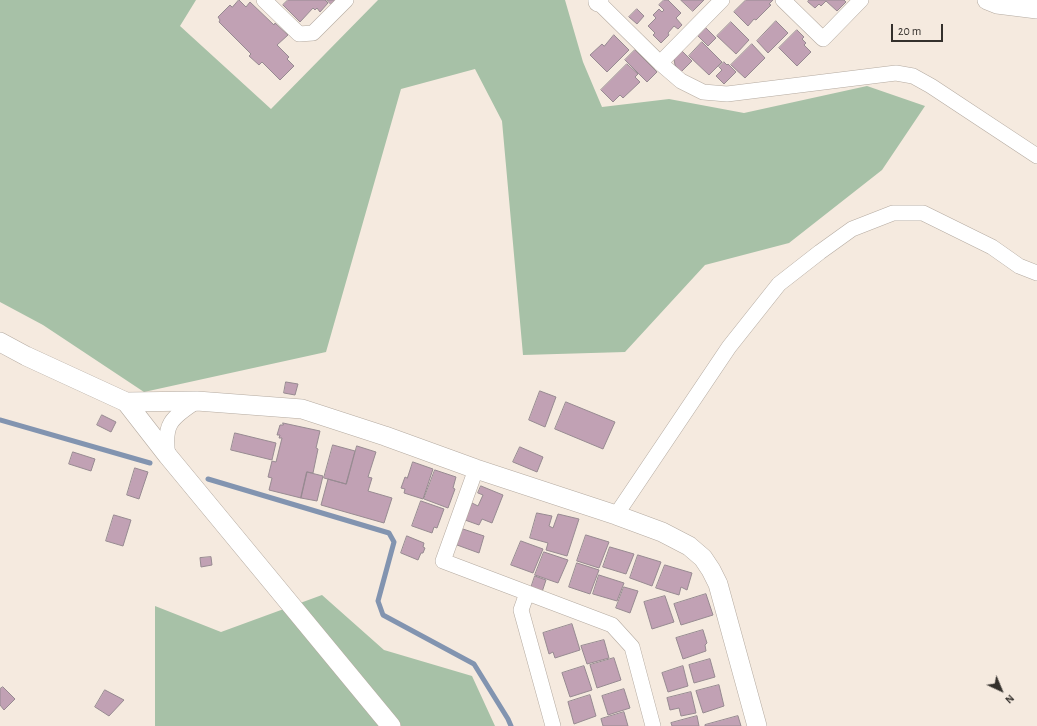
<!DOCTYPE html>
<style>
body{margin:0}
#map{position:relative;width:1037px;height:726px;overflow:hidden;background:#f5eadf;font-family:"Alegreya Sans",sans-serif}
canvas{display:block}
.north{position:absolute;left:981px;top:670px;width:40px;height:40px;-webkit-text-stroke:3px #f5eadf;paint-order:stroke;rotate:136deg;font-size:11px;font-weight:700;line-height:16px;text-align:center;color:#34302c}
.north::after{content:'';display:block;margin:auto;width:14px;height:18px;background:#34302c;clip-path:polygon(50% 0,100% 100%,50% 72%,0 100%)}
.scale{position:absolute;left:891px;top:24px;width:52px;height:18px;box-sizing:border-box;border:2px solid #34302c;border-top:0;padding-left:5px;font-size:12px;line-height:14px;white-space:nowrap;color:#34302c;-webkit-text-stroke:3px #f5eadf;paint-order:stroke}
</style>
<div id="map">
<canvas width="1037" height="726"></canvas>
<div class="north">N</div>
<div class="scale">20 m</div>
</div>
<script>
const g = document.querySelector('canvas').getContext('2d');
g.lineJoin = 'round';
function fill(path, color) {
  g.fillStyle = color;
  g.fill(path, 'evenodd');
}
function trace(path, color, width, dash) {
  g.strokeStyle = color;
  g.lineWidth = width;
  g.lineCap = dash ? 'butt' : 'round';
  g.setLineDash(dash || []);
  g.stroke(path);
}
const forest = new Path2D(`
 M0 0H196L180 26 271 109 378 0H565L583 62 602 107 669 99 744 113 867 86 925 106 882 170 789 243 705 265 625 352 523 355 502 121 475 69 401 89 326 352 144 392 43 325 0 302Z
 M322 595 384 650 472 676 495 726H155V606L221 632Z`);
const stream = new Path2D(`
 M0 420 150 463
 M208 479 389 533 394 542 378 601 383 615 474 664 508 719 511 726`);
const building = new Path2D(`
 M239 0 246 7 250 2 274 25 275 23 288 35 277 45 289 57 287 59 294 66 280 80 262 62 259 65 249 56 251 54 219 22 220 20 218 17 230 5 232 7Z
 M288 0H325L328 3 320 12 317 8 315 10 313 8 300 22 283 5Z
 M327 0H335L331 4Z
 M664 0H668L681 13 676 18 682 25 678 29 674 26 668 33 669 35 661 43 653 35 655 33 648 26 656 18 653 15 659 9 662 12 664 10 659 5Z
 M681 0H704L693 11Z
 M746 0H773L769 4 771 5 756 20 754 19 748 26 734 12Z
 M809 0H844L846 2 837 11 826 1 821 6 819 4 815 8 808 2Z
 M637 9 644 16 637 24 629 17Z
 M776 21 788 33 768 53 757 41Z
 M731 22 749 40 736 54 717 36Z
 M706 28 716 38 708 46 698 36Z
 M797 30 804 37 802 39 806 43 804 45 811 52 797 66 779 48Z
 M614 35 629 50 607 72 590 55 602 44 604 46Z
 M702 42 722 62 709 75 689 56Z
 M752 44 765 58 745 78 731 65Z
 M635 50 657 72 647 82 625 60Z
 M682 51 692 61 681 72 675 65 674 59Z
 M724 62 727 65 728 64 736 72 724 84 716 76 722 70 719 67Z
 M627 64 638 74 635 77 640 82 623 98 620 95 613 102 601 90Z
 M286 382 298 384 295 395 284 393Z
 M540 391 556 397 545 427 529 420Z
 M566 402 615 422 603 449 555 429Z
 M102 415 116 422 111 432 97 425Z
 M283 423 320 431 316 448 318 449 313 473 307 472 301 498 269 490 272 478 268 477 272 461 276 462 282 438H279L280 435H277L280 425H283Z
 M235 433 276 443 272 460 231 450Z
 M333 445 355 451 346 484 324 478Z
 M357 446 376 452 368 477 372 478 368 491 392 498 384 523 321 505 328 479 346 484Z
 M520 447 543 457 537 472 513 462Z
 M73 452 95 459 91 471 69 464Z
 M413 462 433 469 423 499 404 493 405 489 401 488 405 477 407 478Z
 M135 468 148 472 139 499 127 495Z
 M435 470 456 477 453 488 455 489 448 508 424 499Z
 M307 472 323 476 317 501 301 498Z
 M481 486 503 495 492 523 482 519 479 525 465 520 472 503 478 506 483 495 478 493Z
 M421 501 444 509 437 528 434 527 432 533 412 526Z
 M537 513 552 516 549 526 553 528 558 514 579 519 567 556 546 550 548 543 530 538Z
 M114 515 131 520 123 546 106 541Z
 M463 529 484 536 479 553 457 545Z
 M586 535 609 542 599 568 577 561Z
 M407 536 424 543 423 547 425 548 423 553H421L418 560 401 553Z
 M521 541 543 549 533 573 511 565Z
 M610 547 634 554 626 574 603 567Z
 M544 552 568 560 558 583 535 575Z
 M638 555 661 562 652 586 630 578Z
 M211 557 212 565 201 567 200 558Z
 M577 563 599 570 590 594 569 587Z
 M665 565 692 573 687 590 681 587 679 595 656 588Z
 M599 575 624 583 617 601 593 594Z
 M535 576 546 580 542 592 531 588Z
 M624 587 638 591 630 613 616 608Z
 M706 594 713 615 681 625 674 604Z
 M665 596 674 622 652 629 644 602Z
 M572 624 580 650 555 658 553 652 549 654 543 633Z
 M703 630 707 643 705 645 706 651 683 659 676 638Z
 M604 640 609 658 587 664 581 646Z
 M614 658 621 680 597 688 590 665Z
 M710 659 715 677 694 683 689 665Z
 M584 666 592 690 570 697 562 673Z
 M683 666 688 686 668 692 662 673Z
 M719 685 724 706 703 713 696 691Z
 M3 687 15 699 4 710 0 705V689Z
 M624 689 630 708 608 715 602 696Z
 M105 690 124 700 109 716 95 707Z
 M691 692 696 713 681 716 679 708 670 710 667 698Z
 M590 695 596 716 574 724 568 702Z
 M624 712 628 726H603L601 719Z
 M697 716 699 726H672L671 723Z
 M738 716 741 726H705V725Z`);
const minor = new Path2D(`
 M264 0 299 34 313 33 346 0
 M596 0 660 63 681 81 703 92 727 94 896 73 913 76 931 86 1037 156
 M783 0 823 39 861 0
 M660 63 722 0
 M168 456C163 424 171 418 197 401
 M476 469 443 561 612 625 632 647 653 726
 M616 515 729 347 779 284 820 252 852 229 893 213H923L992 247 1019 266 1037 273
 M527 593 521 610 553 726`);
const tertiary = new Path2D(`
 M987 0 997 4 1037 9
 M598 2 599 0
 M0 342 26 356 126 402 197 401 302 409 385 436 476 469 616 515 662 532 689 546 703 558 711 570 718 584 757 726
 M126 402 168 456 391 726`);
fill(forest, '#a7c1a7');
trace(stream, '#8294b0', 5);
fill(building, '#c1a1b4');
trace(building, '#978a91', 1);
trace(minor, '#b4aaa0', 16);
trace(tertiary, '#b4aaa0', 20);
trace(minor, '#fff', 15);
trace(tertiary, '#fff', 19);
</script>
